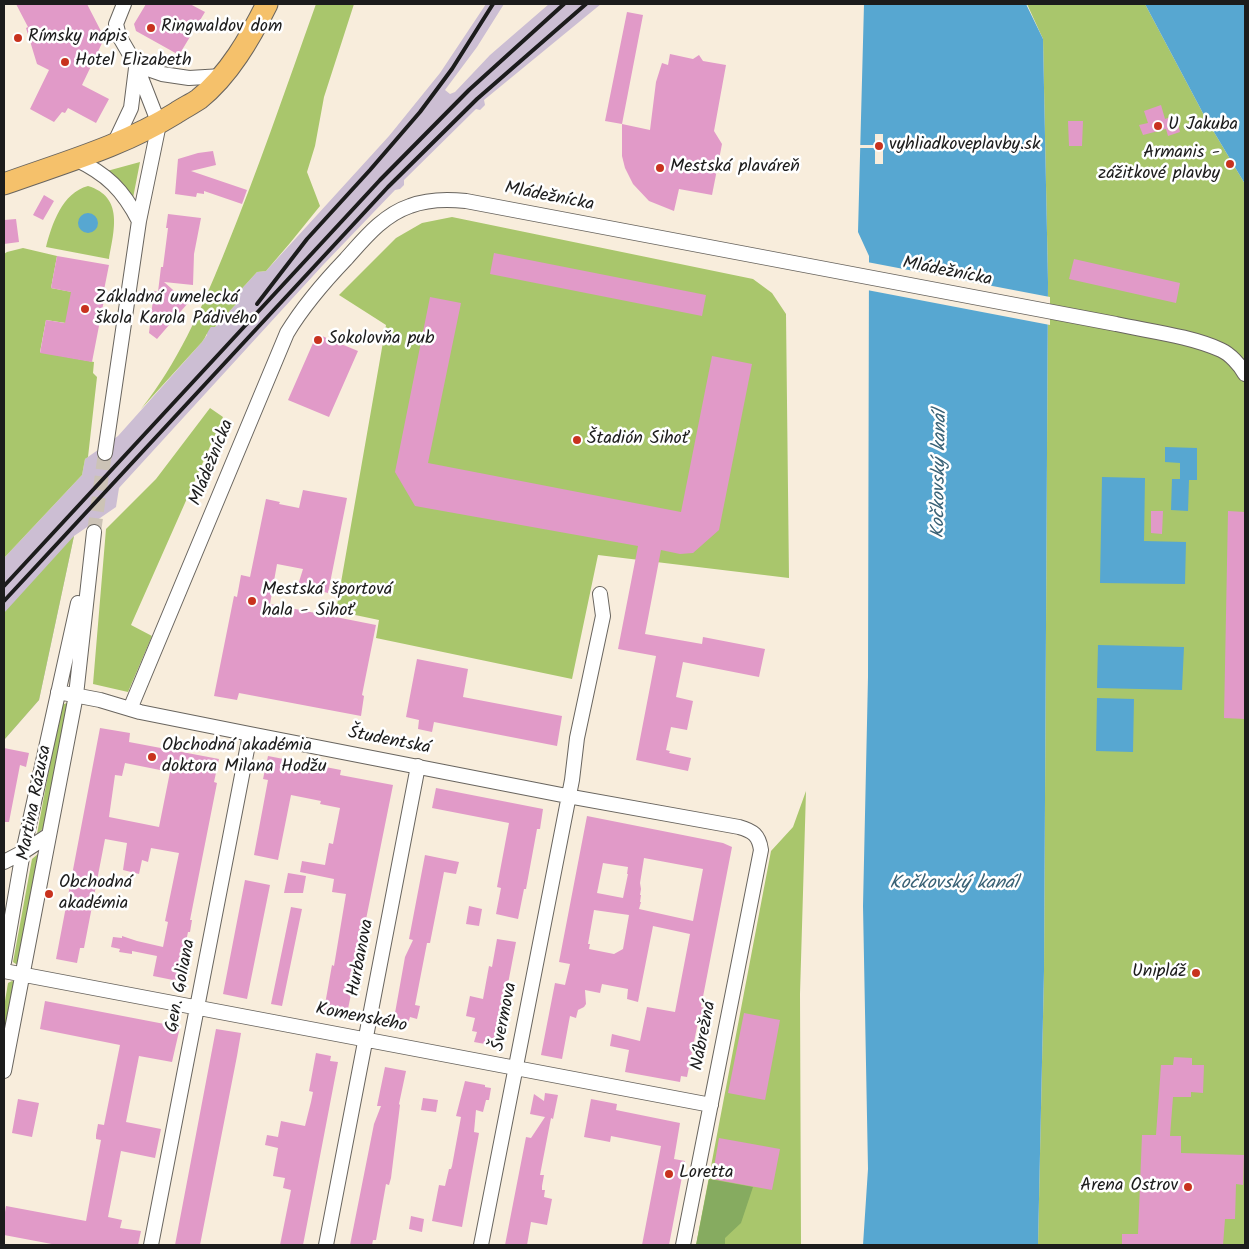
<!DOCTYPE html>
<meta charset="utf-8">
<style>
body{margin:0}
#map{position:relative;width:1249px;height:1249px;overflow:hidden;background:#f8eddc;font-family:Kalam,sans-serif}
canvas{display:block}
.frame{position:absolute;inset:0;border:5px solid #1c1c1c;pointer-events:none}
</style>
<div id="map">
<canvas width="1249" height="1249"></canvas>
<div class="frame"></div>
</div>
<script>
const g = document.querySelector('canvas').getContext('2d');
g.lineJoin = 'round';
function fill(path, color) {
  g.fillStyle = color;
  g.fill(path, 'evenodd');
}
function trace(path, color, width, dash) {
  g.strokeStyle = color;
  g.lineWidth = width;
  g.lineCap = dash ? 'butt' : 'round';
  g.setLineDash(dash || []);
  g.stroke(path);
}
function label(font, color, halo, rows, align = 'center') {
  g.font = font + ' Kalam,sans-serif';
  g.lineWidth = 5;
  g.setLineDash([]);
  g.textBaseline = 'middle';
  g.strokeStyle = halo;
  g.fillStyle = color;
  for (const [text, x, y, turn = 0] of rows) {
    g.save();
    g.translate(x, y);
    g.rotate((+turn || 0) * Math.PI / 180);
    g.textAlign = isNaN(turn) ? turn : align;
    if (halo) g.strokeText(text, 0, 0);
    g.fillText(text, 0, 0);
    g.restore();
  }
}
const industrial = new Path2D(`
 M486 4H504L477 47 445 90 450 94 455 92 490 55 549 4H601L484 100 485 105 480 110 476 109 404 180V185L400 189 395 190 323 265 119 488 116 507 74 536 39 700 4 740V558L82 475 85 459 118 436 202 342 207 335V331L211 327H215L236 304V295L257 272 266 271 389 136 440 73Z`);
const green = new Path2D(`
 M316 4H354L324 97 315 146 307 172 320 206 290 243 266 271 257 272 236 295V304L215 327H211C207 332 206 337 202 342L141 409C177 364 201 310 223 256 257 173 286 88 316 4Z
 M1027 4H1145L1205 117 1245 184V1245H1038L1044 971 1048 282 1043 39Z
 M140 162 133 198 115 177 107 171Z
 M88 186C124 197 114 230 109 259L46 247C52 224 62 193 88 186Z
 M452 217 753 279 772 293 786 314 789 578 598 555 572 679 376 638 379 620 336 611 386 325 339 295 396 238 422 223Z
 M23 248 57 256 51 288 72 292 66 323 46 320 40 352 94 362 93 373 97 377 88 457 85 459 82 475 4 558V254L7 252Z
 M210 408 223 417 131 625 152 636 128 692 93 684 106 529 156 479Z
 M74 536 39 700 4 740V613Z
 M67 703 68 705 46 826 37 834 61 705Z
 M806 791 800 994 801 1245H696L771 851 793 827Z
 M39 853 18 964H16L13 962 32 859Z
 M12 981 15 982 4 1048V1007L8 983Z`);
const forest = new Path2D(`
 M709 1179 753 1187 741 1223 725 1238V1245H696Z`);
const water = new Path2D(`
 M864 4H1026L1043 39 1048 282 1044 971 1038 1245H863L868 1169 863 906 868 677 869 256 858 232Z
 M1145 4H1245V184L1205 117Z
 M78 223a10 10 0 1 1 20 0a10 10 0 1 1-20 0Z
 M1165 447 1197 448V480H1189L1188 511 1171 510 1172 479H1180V463L1165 462Z
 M1102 477 1145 478 1144 541 1186 542 1185 584 1100 583Z
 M1098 645 1184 647 1182 690 1097 688Z
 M1097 698 1134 699 1133 752 1096 751Z`);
const pier = new Path2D(`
 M875 134H883V164H875V148H858V145H875Z
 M867 262 1050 297V325L867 290Z`);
const building = new Path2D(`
 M16 4H87L104 37 103 41 82 85 109 99 96 123 68 108 65 113 62 112 54 122 30 109 49 70 37 64 26 28 28 27Z
 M146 4H190L205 12 179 55 136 31 134 24Z
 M627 12 643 15 622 124 650 130 656 82 662 63 668 65 670 54 693 59 699 55 703 61 726 65 714 131 722 144 712 195 679 189 674 211 649 201 633 184 625 168 622 156V124L605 121Z
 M1161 105 1165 119 1176 115 1180 132 1168 136 1166 129 1143 135 1139 125 1148 123 1144 111Z
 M1068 121H1083L1082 146H1069Z
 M213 151 216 165 191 171 247 190 242 204 204 191V194L197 193 196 197 175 194 178 159 198 153Z
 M44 195 54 201 43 220 33 215Z
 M168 214 201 218 194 254 193 285 164 282 188 303 157 339 149 333 154 291 158 292 161 267H163L168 228H166Z
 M16 219 19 242 4 244V220Z
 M494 253 706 295 702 316 490 274Z
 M57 256 109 265 102 300H104L92 362 40 353 46 320 65 323 71 292 51 288Z
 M1074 259 1180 283 1176 303 1069 279Z
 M430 297 461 303 428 463 681 512 712 356 752 364 719 530 693 553 680 554 661 550 645 634 702 644 703 637 765 649 759 677 683 662 676 697 693 701 687 730 671 727 666 750 670 751 669 753 691 758 688 771 636 760 656 656 618 649 638 546 415 506 395 472Z
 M317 334 358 351 329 417 288 400Z
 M303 490 347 498 328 593 298 585 303 569 277 564 270 604 376 625 362 695 364 696 361 716 239 693 237 700 214 696 234 596 237 597 241 575 250 577 266 499 280 502 279 504 299 508Z
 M1151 511H1163L1162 534 1151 533Z
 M1228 511 1245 512V719L1224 718Z
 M417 659 468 669 463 697 562 716 557 746 434 722 432 732 418 729 419 720 406 717Z
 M100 728 130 733 129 742 219 759 214 782 217 783 190 920H192L190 932H188L178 981 153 976 157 956 132 951V954L119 952 120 949 111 947 113 937 122 938V936L137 941 163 947 168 922 165 921 179 853 151 848 148 862 142 860 139 874 123 870 127 843 105 839 84 948H80L77 963 56 959ZM125 763 170 772 159 827 109 817 115 775 122 776Z
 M4 748 29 753 26 767 20 765 9 822H4Z
 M268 756 341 770 340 775 393 785 347 1014 324 1010 332 965 334 966 346 894 332 892 334 879 300 872 302 861 325 865 329 843 333 844 340 808 320 804 321 801 291 795 278 860 254 855 268 780 263 779Z
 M436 788 543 809 540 829H537L526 889H524L518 919 496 914 501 888 497 887 509 823 432 808Z
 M587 816 723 843 732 847 701 1007 710 1009 707 1024 698 1022 687 1077 681 1076 680 1082 625 1072 629 1050 610 1046 612 1034 640 1041 647 1007 675 1012 690 934 653 926 638 1002 627 999 628 989 602 984 600 993 585 990 586 1004 584 1007 578 1010 576 1018 570 1016 562 1059 541 1055 555 983 565 985 570 964 559 962ZM644 858 703 869 693 921 639 909 641 902H640L641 895H640L641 889 640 883ZM603 863 628 867 627 874H628L623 898 597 893ZM594 910 629 915 623 949 614 954 589 949 590 944H588Z
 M425 855 459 862 456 874 444 872 430 943H427L415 1005 420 1006 417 1019 410 1017 408 1024 394 1021 395 1013 405 957 413 940 409 939Z
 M288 873 306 876 303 893H284Z
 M245 880 270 885 247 999 223 994Z
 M469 906 482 909 479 926 466 924Z
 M291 907 302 909 282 1006 271 1004Z
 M497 939 516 942 496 1046 474 1042 477 1032 472 1031 475 1018 466 1016 470 996 483 999 489 966 492 967Z
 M45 1001 180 1027 172 1062 139 1056 126 1122 161 1129 155 1158 121 1151 108 1217 122 1220 120 1228 141 1231 138 1245H57L4 1235V1218L6 1206 86 1221 101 1140 96 1139V1135L98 1124 104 1125 120 1045 40 1029Z
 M744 1013 780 1020 765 1100 728 1093Z
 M216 1029 241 1033 237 1056 200 1245H175Z
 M316 1053 331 1056 330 1061 338 1062 303 1245H280L291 1190 283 1188 285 1178 273 1176 278 1148 265 1145 267 1135 278 1137 281 1121 305 1126 311 1102 313 1092 309 1091Z
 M1174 1057 1192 1058V1065H1204L1203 1093 1191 1092V1097H1173L1170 1136H1181V1153L1244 1155 1243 1185 1236 1184 1235 1219H1225L1223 1245H1122V1234H1138L1142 1135H1156L1161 1065H1173Z
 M385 1067 406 1071 399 1104 400 1105 391 1178 389 1185 386 1184 376 1240H373L372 1245H350L374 1124 381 1106H377Z
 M465 1081 485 1085V1087L491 1088 489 1100H486L483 1112 476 1110 474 1132 479 1133 462 1227 432 1221 439 1185 445 1186 449 1169H451L452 1166 461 1117 456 1116Z
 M545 1093 558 1095 553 1119 551 1118 540 1175H544L542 1186V1190H545L544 1197 552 1199 547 1225 531 1222 527 1245H505L526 1137 531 1138 545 1117 530 1114 534 1094 544 1101Z
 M423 1098 438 1100 436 1112 421 1110Z
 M18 1099 39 1103 32 1137 12 1133Z
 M591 1099 617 1104 616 1110 680 1123 674 1159 685 1161 669 1245H642L661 1146 611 1136 610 1142 584 1137Z
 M719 1138 780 1149 772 1190 712 1179Z
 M411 1216 424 1219 422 1232 409 1229Z`);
const minorTunnel = new Path2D(`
 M94 532 105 453`);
const minor = new Path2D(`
 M136 65 162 74 189 78 222 76
 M114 144 131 108 136 68
 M75 159C107 174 123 190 139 221
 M105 453 139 221 159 124 136 65 119 36 116 24 124 4
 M58 692 100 700 140 712 250 734 567 796 739 827C753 831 759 835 761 850L683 1245
 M130 709 287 333C304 305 323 283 346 259 364 239 383 215 410 206 428 199 447 199 466 201L1116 324C1148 331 1191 336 1221 350 1230 354 1240 365 1245 374
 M4 862 23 852 49 835
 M4 962 23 852 78 603
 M4 971 711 1105
 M4 1071 76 695 94 532
 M151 1245 250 734
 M326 1245 418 766
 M481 1245 572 780 577 738 603 616 600 594`);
const primary = new Path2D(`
 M4 184C62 163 123 146 176 113 183 108 192 104 199 99 229 75 250 38 267 4`);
const rail = new Path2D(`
 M257 304 307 239 370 170 420 112 452 69 493 4
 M4 586 380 180 469 90 564 4
 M4 601 388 187 477 99 586 4`);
const markers = [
 [151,28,5,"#c8321e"],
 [18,38,5,"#c8321e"],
 [65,62,5,"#c8321e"],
 [1158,126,5,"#c8321e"],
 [879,146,5,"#c8321e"],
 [1230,164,5,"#c8321e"],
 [660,168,5,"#c8321e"],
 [85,309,5,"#c8321e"],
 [318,340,5,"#c8321e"],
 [577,440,5,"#c8321e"],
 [252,601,5,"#c8321e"],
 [152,757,5,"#c8321e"],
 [49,894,5,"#c8321e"],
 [1196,973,5,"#c8321e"],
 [669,1174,5,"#c8321e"],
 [1188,1187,5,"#c8321e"]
];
const poiNames = [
 ["Ringwaldov dom",161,28],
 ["Rímsky nápis",28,38],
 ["Hotel Elizabeth",75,62],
 ["U Jakuba",1168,126],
 ["vyhliadkoveplavby.sk",889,146],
 ["Armanis -",1220,154,"right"],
 ["zážitkové plavby",1220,175,"right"],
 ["Mestská plaváreň",670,168],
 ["Základná umelecká",95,299],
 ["škola Karola Pádivého",95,320],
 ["Sokolovňa pub",328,340],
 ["Štadión Sihoť",587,440],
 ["Mestská športová",262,591],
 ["hala - Sihoť",262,612],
 ["Obchodná akadémia",162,747],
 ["doktora Milana Hodžu",162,768],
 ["Obchodná",59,884],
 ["akadémia",59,905],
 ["Unipláž",1186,973,"right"],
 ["Loretta",679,1174],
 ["Arena Ostrov",1178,1187,"right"]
];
const streetNames = [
 ["Mládežnícka",549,198,11],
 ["Mládežnícka",947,273,11],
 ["Mládežnícka",213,463,-68],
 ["Študentská",389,742,11],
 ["Martina Rázusa",36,803,-79],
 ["Hurbanova",362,958,-79],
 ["Gen. Goliana",182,986,-79],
 ["Švermova",506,1017,-79],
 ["Komenského",361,1019,11],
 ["Nábrežná",705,1036,-79]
];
const waterNames = [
 ["Kočkovský kanál",941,474,-89],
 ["Kočkovský kanál",954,885]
];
fill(industrial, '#ccbed3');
fill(green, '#a9c66c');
fill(forest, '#86ab60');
fill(water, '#57a7d1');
fill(pier, '#f8eddc');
fill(building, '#e19ac8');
trace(minorTunnel, '#ccc3b6', 14, [14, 7]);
trace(minor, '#69655f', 16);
trace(primary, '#69655f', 23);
trace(minor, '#fff', 14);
trace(primary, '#f5c16b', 21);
trace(rail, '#1c1c1c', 4);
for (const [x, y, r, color] of markers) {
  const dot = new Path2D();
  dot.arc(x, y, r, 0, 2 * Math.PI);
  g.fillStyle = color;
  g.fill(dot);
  trace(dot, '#fff', 2);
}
label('18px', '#1c1c1c', '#fff', poiNames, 'left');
label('18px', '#1c1c1c', '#fff', streetNames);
label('italic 19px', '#3a6276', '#fff', waterNames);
</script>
